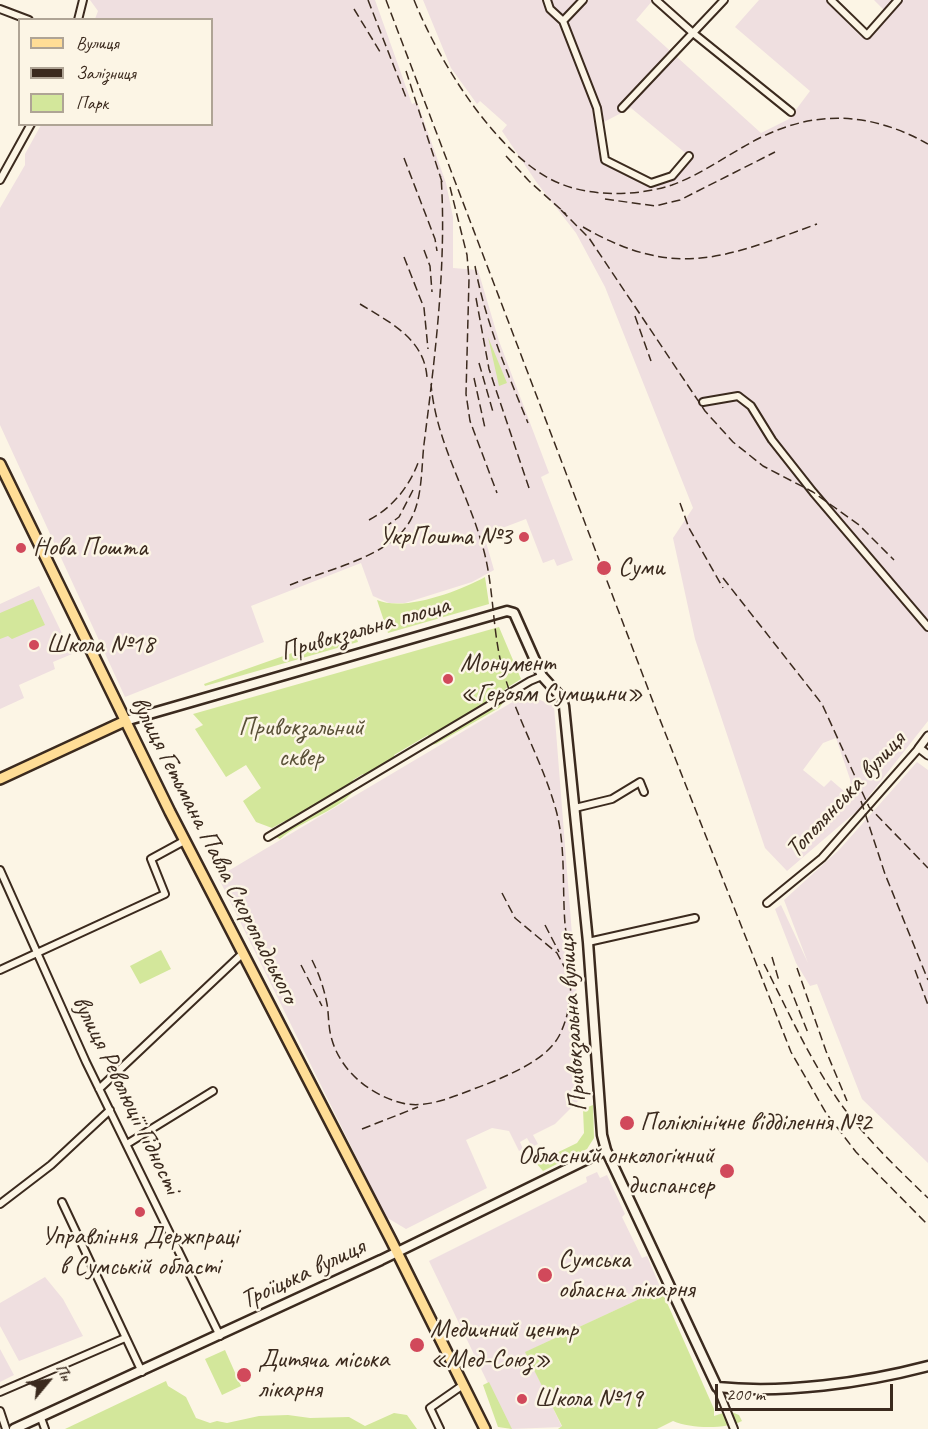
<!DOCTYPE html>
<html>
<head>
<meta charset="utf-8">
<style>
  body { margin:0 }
  #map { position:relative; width:928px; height:1429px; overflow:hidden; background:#fcf5e5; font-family:Caveat,sans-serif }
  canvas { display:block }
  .legend { position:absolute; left:18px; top:18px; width:195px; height:108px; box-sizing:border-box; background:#fcf5e5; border:2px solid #afa495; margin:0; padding:8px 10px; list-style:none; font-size:18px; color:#3b2a1e }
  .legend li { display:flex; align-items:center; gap:12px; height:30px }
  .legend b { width:30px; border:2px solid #afa495 }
  .north { position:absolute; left:18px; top:1351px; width:60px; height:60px; -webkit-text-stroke:4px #fcf5e5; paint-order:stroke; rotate:61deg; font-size:16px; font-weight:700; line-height:24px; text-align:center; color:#3b2a1e }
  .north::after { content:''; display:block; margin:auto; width:21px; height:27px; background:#3b2a1e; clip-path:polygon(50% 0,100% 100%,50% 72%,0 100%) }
  .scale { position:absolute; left:715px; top:1384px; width:178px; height:27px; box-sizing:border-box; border:3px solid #3b2a1e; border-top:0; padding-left:8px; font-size:18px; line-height:21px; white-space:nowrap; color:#3b2a1e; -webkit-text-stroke:4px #fcf5e5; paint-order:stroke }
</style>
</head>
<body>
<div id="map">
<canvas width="928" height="1429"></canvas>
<ul class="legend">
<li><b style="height:8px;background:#ffdd96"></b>Вулиця</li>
<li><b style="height:8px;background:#3b2a1e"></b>Залізниця</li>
<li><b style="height:16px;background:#d3e79b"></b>Парк</li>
</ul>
<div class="north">Пн</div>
<div class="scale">200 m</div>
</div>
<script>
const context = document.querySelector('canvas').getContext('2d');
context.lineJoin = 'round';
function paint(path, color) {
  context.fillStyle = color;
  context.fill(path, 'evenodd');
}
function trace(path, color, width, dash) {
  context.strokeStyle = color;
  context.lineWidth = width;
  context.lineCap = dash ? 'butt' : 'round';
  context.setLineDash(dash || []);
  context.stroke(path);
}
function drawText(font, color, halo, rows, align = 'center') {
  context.font = font + ' Caveat,sans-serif';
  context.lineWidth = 5;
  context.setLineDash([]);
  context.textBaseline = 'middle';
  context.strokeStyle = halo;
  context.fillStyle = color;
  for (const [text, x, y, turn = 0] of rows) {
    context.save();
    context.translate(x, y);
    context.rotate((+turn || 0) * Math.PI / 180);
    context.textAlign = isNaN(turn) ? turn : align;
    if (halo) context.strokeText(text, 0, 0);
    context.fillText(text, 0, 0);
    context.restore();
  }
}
paint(new Path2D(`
  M 90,0 L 375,0 L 412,104 L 417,102 L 446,183 L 453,217 L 453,268 L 478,270 L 499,341 L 549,473 L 541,477 L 573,560 L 557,566 L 554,559 L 543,563 L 526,519 L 484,535 L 494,570 L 472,582 L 405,603 L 389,603 L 373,596 L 361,563 L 251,606 L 264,642 L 125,697 L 0,425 L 0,208 L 25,165 L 25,154 L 41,125 L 212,124 L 212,20 L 95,19 L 98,11 Z
  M 423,0 L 653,0 L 636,20 L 761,133 L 789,119 L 810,91 L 735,27 L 759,0 L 832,0 L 864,32 L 884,10 L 874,0 L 928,0 L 928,721 L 858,810 L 787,871 L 765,848 L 695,639 L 673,538 L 693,508 L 605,287 L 576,233 L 537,183 L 502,131 L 507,125 L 480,101 L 477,104 L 451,68 ZM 631,108 L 689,156 L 672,175 L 650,183 L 606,160 L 600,124 ZM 836,738 L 850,779 L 852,798 L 831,780 L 824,787 L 803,770 L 823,743 Z
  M 39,586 L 72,654 L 53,662 L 55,669 L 19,685 L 24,698 L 0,709 L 0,604 Z
  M 526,694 L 554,706 L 580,1036 L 577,1040 L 579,1058 L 582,1061 L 584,1095 L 555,1124 L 533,1135 L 538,1144 L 532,1147 L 527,1138 L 520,1142 L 523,1149 L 519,1151 L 509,1131 L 492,1128 L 466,1140 L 487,1188 L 406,1229 L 386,1217 L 218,877 Z
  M 917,762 L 928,770 L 928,1163 L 862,1099 L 817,984 L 810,986 L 796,963 L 775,909 L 781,905 L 808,963 L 784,900 L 839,850 Z
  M 597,1172 L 600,1178 L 607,1175 L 625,1214 L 622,1217 L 642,1258 L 647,1256 L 661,1289 L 526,1352 L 562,1427 L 510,1429 L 429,1261 L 587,1182 L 586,1177 Z
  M 45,1277 L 63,1299 L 83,1336 L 19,1361 L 0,1326 L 0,1303 Z
  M 0,1349 L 14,1375 L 0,1382 Z`), '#efdfe0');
paint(new Path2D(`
  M 488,337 L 507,383 L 499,386 Z
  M 485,577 L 489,604 L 388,633 L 377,600 C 404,612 460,591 485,577 Z
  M 33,599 L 45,625 L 12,639 L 8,636 L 0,639 L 0,613 Z
  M 499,627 L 521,679 L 505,689 L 506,699 L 499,708 L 436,744 L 430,745 L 428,735 L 394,755 L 396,760 L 384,768 L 377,767 L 367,777 L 363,774 L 353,780 L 354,790 C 341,810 300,821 280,839 L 274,836 L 276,829 L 285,824 L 285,821 L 272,828 L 256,822 L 243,801 L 261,788 L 246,765 L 226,777 L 195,729 L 203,725 L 193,714 Z
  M 354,631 L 358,642 L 205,686 L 204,684 L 306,648 L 307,651 L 322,646 L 322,642 Z
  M 161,950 L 171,969 L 140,984 L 130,966 Z
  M 593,1105 L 594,1138 L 587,1149 L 543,1171 L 536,1163 L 577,1143 L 584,1133 L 583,1109 Z
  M 661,1289 L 714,1409 L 714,1416 L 729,1411 L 739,1415 L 742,1421 C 726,1429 692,1429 673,1421 L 657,1429 L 558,1429 L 562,1426 L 525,1352 Z
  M 225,1350 L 241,1386 L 222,1395 L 205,1359 Z
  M 166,1381 L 168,1386 L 186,1397 L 196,1418 L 210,1423 L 217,1421 L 227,1423 L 259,1416 L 288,1415 L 310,1418 L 349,1417 L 365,1426 L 394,1413 L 407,1415 L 417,1429 L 65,1429 Z
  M 489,1382 L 512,1429 L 498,1427 L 483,1385 Z`), '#d3e79b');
const minor = new Path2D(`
  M 547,0 L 550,9 L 563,21 L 597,108 L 605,160 L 651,183 L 672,176 L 689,156
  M 656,0 L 693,33 L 791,112
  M 831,0 L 867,35 L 898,0
  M 0,9 L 29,20
  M 78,20 L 83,0
  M 563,21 L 583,0
  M 622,108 L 724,0
  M 0,180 L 31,124
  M 703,402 L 738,396 L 751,406 L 772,440 L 813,492 L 928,627
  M 575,808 L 612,799 L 640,782 L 644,792
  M 268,837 L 530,681 L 542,676
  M 0,870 L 86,1062 L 220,1336
  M 767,903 L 822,858 L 919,748
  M 588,942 L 695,918
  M 0,970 L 165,894 L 151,859 L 184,841
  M 99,1089 L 242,954
  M 127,1144 L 213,1091
  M 62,1202 L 142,1372
  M 0,1204 L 51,1165 L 110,1110
  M 717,1387 L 734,1429
  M 0,1392 L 125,1338
  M 0,1411 L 6,1429
  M 41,1418 L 45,1429
  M 440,1429 L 430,1408 L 463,1385`);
const tertiary = new Path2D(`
  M 928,736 L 919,748 L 928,755`);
const secondary = new Path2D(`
  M 125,721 L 493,615 L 507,611 L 514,613 L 542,676 L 561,697 L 564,706 L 588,942 L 602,1135 L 606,1150 L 717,1387 C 784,1394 863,1383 928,1366
  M 14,1429 L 381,1260 L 606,1150`);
const primary = new Path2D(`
  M 0,464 L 170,812 L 391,1240 L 485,1429
  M 0,779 L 125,721`);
trace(minor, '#3b2a1e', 10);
trace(tertiary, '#3b2a1e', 11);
trace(secondary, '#3b2a1e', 13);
trace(primary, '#3b2a1e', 14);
trace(minor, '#fcf5e5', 6);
trace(tertiary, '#fcf5e5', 7);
trace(secondary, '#fcf5e5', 8);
trace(primary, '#ffdd96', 9);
trace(new Path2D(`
  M 368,0 L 407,100
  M 386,0 L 655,707 L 791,1052 L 826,1113 L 856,1152 L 928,1225
  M 414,0 C 438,60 498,159 561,184 C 594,197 638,196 672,185 C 700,175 726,156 752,142 C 812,109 869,111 928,144
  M 354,9 L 382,55
  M 406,71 L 443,185
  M 506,156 L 529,181 L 566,214
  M 404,158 L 435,239 L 437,251
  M 450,187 L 467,255 L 469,279 L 466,394 L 470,421 L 497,493
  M 605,199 L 655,206 L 680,200 L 775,152
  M 561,210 L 589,238 L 705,411 L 733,442 L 763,466 L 813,492 L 859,525 L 894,560
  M 583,227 C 675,280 724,258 817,224
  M 424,250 L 430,266 L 432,292
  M 404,257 L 424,308 L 428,349
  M 475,266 C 485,321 507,372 528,423
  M 476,298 L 489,369 L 529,488
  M 360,304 C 389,322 424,338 427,377
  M 635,316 L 651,361
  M 479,363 L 493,412
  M 474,378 L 485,428
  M 680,503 L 689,528 L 723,588
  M 369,520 C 392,508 409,487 418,463
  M 384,528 L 399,517 L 413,490
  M 723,578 L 822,704 L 869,807 L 928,868
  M 290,585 C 324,571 385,557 406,527 C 423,505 421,470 424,444 C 435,358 447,261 441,176
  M 861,801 L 885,874 L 928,980
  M 502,893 L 515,918 L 557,953 L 565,968
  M 545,925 L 559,952
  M 772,957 L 779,981
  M 312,960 C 319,974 324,988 327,1004 C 329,1015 328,1028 332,1040 C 341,1071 370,1095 402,1103 C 429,1110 461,1093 487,1084 C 511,1074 546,1060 559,1036 C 578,999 569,962 565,924 C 562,886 566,847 556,810 C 543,763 518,721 504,674 C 491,631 495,584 481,541 C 465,487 436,441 431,384
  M 764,964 C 787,1009 809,1058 838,1100 C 863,1136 897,1168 928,1198
  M 301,965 L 322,1006
  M 797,968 L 826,1051 L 847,1101
  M 915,970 L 928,1005
  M 789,985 L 808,1033
  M 362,1129 L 418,1107`), '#3b2a1e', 1.5, [9, 4.5]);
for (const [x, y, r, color] of [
  [524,537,6,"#d1495b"],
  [21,548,6,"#d1495b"],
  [604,568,8,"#d1495b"],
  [34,645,6,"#d1495b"],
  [448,679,6,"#d1495b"],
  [627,1123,8,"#d1495b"],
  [727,1171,8,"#d1495b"],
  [140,1212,6,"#d1495b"],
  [545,1275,8,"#d1495b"],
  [417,1345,8,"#d1495b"],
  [244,1375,8,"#d1495b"],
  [522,1399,6,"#d1495b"]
]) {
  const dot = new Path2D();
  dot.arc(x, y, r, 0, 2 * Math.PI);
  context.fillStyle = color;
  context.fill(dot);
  trace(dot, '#fcf5e5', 2);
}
drawText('26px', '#3b2a1e', '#fcf5e5', [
  ["УкрПошта №3",512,537,"right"],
  ["Нова Пошта",33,548],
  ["Суми",618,568],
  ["Школа №18",46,645],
  ["Монумент",460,664],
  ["«Героям Сумщини»",460,694],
  ["Поліклінічне відділення №2",640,1123],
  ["Обласний онкологічний",714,1156,"right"],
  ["диспансер",714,1186,"right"],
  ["Управління Держпраці",140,1237,"center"],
  ["в Сумській області",140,1267,"center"],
  ["Сумська",558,1260],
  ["обласна лікарня",558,1290],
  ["Медичний центр",430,1330],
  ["«Мед-Союз»",430,1360],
  ["Дитяча міська",258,1360],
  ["лікарня",258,1390],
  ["Школа №19",534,1399]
], 'left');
drawText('26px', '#3b2a1e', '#fcf5e5', [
  ["Привокзальна площа",365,629,-16],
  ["Тополянська вулиця",846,795,-47],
  ["вулиця Гетьмана Павла Скоропадського",214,850,63],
  ["Привокзальна вулиця",573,1023,-94],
  ["вулиця Революції Гідності",126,1095,64],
  ["Троїцька вулиця",303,1274,-25]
]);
drawText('26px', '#595037', '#fcf5e5', [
  ["Привокзальний",301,728],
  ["сквер",301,758]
]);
</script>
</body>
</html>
